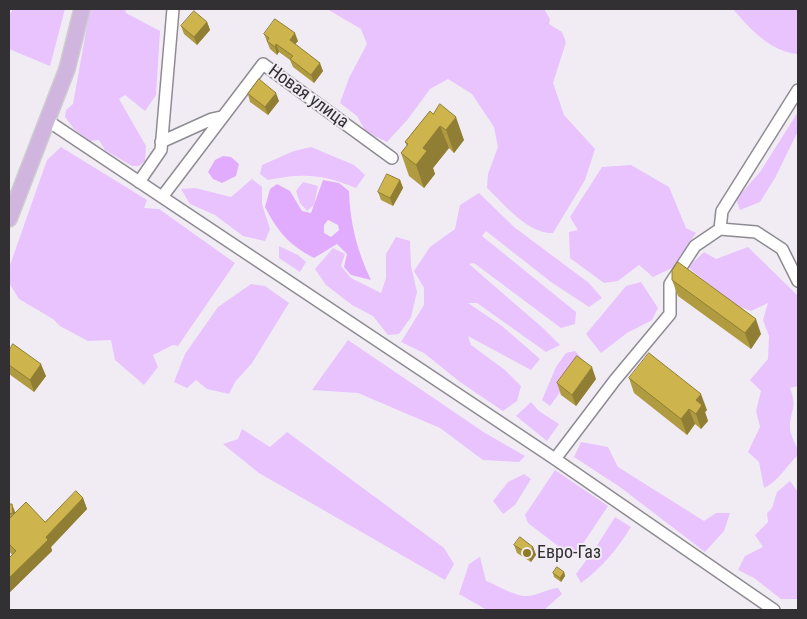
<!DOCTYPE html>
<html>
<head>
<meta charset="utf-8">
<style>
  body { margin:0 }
  #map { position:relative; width:807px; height:619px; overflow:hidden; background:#f1ecf4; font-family:"Roboto Condensed",sans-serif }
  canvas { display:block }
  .frame { position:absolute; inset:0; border:10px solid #323033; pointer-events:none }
</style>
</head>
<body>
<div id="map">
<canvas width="807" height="619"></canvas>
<div class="frame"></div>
</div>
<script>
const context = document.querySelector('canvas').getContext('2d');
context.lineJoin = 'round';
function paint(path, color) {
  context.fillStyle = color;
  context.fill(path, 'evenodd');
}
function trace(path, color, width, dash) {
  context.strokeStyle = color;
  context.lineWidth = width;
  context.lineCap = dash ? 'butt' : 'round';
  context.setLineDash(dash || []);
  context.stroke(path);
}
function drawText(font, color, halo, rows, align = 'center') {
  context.font = font + ' "Roboto Condensed",sans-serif';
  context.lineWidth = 4;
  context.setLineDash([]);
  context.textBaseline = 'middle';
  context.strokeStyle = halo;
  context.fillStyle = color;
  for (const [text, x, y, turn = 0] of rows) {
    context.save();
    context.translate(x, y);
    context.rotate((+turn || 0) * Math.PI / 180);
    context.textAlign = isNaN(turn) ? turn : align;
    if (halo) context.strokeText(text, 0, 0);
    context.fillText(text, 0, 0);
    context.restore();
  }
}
paint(new Path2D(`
  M 13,9 L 65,9 L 50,66 L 9,49 L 9,15 Z
  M 90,9 L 125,9 L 126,13 L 160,31 L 156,95 L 145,111 L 125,95 L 119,99 L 146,146 L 145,161 L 139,166 L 132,166 L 105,150 L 99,140 L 90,141 L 74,129 L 65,117 L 66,110 L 73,104 Z
  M 327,9 L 544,9 L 550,19 L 549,24 L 562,32 L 566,42 L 553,83 L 564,115 L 595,149 L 585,180 L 553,233 C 528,234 504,204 487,188 L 488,174 L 498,147 L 494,127 L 472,94 L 448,79 L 430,89 L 408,119 L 387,142 L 366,132 L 357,116 L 340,103 L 349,78 L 367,44 L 361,29 Z
  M 733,9 L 798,9 L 798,54 C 771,52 750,29 733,9 Z
  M 798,112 L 798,131 L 775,178 L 760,202 L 740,210 L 736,199 L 760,172 Z
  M 61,147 L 147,200 L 144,208 L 159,209 L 235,263 L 178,346 L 173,345 L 153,355 L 158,367 L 144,385 L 115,360 L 111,340 L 88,341 L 60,326 L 53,319 L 19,299 L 9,283 L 9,268 L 47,160 Z
  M 311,147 L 354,165 L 365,175 L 356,188 C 321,174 305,173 268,180 L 260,174 L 262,165 L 294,151 Z
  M 631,165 L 669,187 L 686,228 L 696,233 L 672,268 L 653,277 L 639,265 L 618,281 L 604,283 L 570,258 L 569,232 L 578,230 L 570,217 L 602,167 Z
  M 252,179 L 262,187 L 262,204 L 270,229 L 265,241 L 243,236 L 215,215 L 190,204 L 181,189 L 195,188 L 231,197 Z
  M 303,182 L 318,186 L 314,205 L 307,211 L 300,203 L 296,191 Z
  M 479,193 L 514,227 L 589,283 L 602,298 L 589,307 L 551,282 L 486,231 L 482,236 L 576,312 L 575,324 L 561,328 L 474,263 L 469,264 L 544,329 L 560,345 L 546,352 L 477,303 L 468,303 L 502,326 L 540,359 L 531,370 L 468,336 L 471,345 L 505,370 L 521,386 L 517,401 L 503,411 L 460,382 L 424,353 L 401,342 L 424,305 L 424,288 L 414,271 L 430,247 L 455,229 L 460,205 Z
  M 396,237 L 410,241 L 411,266 L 417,292 L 411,317 L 399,334 L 388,335 L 373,316 L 352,305 L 326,285 L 315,269 L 333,248 L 345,254 L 341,266 L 351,278 L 381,293 L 386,278 L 386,254 Z
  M 279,246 L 298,255 L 306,262 L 300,272 L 279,258 Z
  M 748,247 L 798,296 L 798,386 L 790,388 C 798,409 790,409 790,428 C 790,437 798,445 798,455 C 787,465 778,482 764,488 L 759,462 L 748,452 L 760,427 L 756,411 L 761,391 L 750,380 L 768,359 L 769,336 L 763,320 L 768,303 L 751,311 L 733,305 L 688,267 L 704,252 L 716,259 Z
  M 641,282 L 658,308 L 652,320 L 627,333 L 601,353 L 586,334 L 626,286 Z
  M 251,284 L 265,286 L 289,303 L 252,363 L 235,382 L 229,394 L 207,389 L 196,380 L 187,388 L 174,382 L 185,354 L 218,307 Z
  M 348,340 L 485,433 L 525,456 L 519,462 L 483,460 L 440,428 L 358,393 L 312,390 Z
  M 575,351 L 583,360 L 550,406 L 542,400 L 556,367 L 566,353 Z
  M 531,402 L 539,411 L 559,424 L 547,441 L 516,416 Z
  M 242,429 L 270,447 L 287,432 L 444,548 L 454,564 L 445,580 L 259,473 L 223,444 L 238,439 Z
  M 581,442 L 608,447 L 618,467 L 704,521 L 716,513 L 730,513 L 724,531 L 705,552 L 620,487 L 574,457 Z
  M 555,470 L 608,506 L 578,551 L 566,552 L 528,523 L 525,515 Z
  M 524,474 L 531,479 L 515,505 L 503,514 L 493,501 L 508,482 Z
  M 790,481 L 798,492 L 798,599 L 781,599 L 754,578 L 738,570 L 745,556 L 763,547 L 755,535 L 768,522 L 767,513 L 772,508 L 777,492 Z
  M 615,517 L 631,527 C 617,549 603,567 581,583 L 576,574 L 596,547 Z
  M 480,557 L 486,581 C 497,585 516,597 527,596 C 539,595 547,589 558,588 L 562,594 L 544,610 L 487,610 L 459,594 L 469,564 Z`), '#e8c3fd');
paint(new Path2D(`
  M 223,156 L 231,157 L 239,164 L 236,176 L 222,183 L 213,179 L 208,172 L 215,160 Z
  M 323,180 L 339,183 L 349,191 C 350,223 357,251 371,280 L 351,275 L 344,267 L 347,254 L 337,244 L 314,258 C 289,245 278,232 265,207 L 270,189 L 277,184 L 290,191 L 302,211 L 311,213 ZM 328,220 L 338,225 L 339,230 L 331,237 L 324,233 L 324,225 Z`), '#e2acfe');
const minor = new Path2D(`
  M 48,121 L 555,459 L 774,610
  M 161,142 L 212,119 L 221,117
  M 139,182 L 161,150 L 173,9
  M 162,197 L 263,64 L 392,158
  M 720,229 L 756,232 L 782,249 L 798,281
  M 555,459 L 615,380 L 670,314 L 670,284 L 695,246 L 720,229 L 722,211 L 798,90`);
const major = new Path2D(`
  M 9,219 L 67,69 L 82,9`);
trace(minor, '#8f8b92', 14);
trace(major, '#cecdce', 18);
trace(minor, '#fff', 11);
trace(major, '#d0b6de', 15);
paint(new Path2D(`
  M 207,22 L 210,30 L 197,45 L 184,34 L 181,26 Z
  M 264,34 L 298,41 L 295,44 L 323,71 L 314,83 L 293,67 L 290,60 L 279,52 L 277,55 L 270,49 Z
  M 248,94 L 279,101 L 268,115 L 250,102 Z
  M 430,111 L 464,140 L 454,153 L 449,148 L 433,168 L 435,174 L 424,188 L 409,176 L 401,153 L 407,146 L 405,142 Z
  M 400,180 L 403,188 L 393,206 L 381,200 L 378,192 Z
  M 672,280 L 761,334 L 751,349 L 678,296 Z
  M 9,351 L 46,376 L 34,392 L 9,374 Z
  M 629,378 L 707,410 L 705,412 L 708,421 L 701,429 L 695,424 L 687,435 L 634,393 Z
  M 596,379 L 576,406 L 561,395 L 557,383 Z
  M 83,498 L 87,509 L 51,547 L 52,551 L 10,592 L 9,590 L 9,558 L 12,555 L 9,551 L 9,504 L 15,512 L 45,522 Z
  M 514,545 L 533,547 L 536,555 L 531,562 L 517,553 Z
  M 564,572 L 565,576 L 561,582 L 554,577 L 553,573 Z`), '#b09b41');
paint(new Path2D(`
  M 207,22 L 210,30 L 197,45 L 194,37 Z
  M 295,33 L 298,41 L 292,48 L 290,40 Z
  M 276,44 L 279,52 L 277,55 L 275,47 Z
  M 320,63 L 323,71 L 314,83 L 311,75 Z
  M 276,93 L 279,101 L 268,115 L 265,107 Z
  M 456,117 L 464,140 L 454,153 L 446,130 Z
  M 440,126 L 449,148 L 433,168 L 435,174 L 424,188 L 416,165 L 423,148 Z
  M 400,180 L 403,188 L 393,206 L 390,198 Z
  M 756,319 L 761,334 L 751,349 L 745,333 Z
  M 41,364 L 46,376 L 34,392 L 30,380 Z
  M 592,367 L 596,379 L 576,406 L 572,395 Z
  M 701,394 L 707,410 L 705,412 L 708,421 L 701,429 L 696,414 L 696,400 Z
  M 689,409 L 695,424 L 687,435 L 681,419 Z
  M 83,498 L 87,509 L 51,547 L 52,551 L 10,592 L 9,587 L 9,578 L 46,537 Z
  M 12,504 L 15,512 L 16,521 L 13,513 Z
  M 533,547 L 536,555 L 531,562 L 528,554 Z
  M 564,572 L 565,576 L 561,582 L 560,578 Z`), '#907e35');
const building = new Path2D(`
  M 194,11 L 207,22 L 194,37 L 181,26 Z
  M 275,19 L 295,33 L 290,40 L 320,63 L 311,75 L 290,59 L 293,56 L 276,44 L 275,47 L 267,41 L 269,38 L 264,34 Z
  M 259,79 L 276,93 L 265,107 L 248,94 Z
  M 440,104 L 456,117 L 446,130 L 440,126 L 423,148 L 427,151 L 416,165 L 401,153 L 408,144 L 405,142 L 430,111 L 433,114 Z
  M 387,174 L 400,180 L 390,198 L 378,192 Z
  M 678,262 L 756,319 L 745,333 L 672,280 L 672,271 Z
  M 13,344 L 41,364 L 30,380 L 9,365 L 9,351 Z
  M 649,353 L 701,394 L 696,400 L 702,405 L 696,414 L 689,409 L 681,419 L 629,378 Z
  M 577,356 L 592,367 L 572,395 L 557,383 Z
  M 76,491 L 83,498 L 46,537 L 48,540 L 9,578 L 9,558 L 16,551 L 9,544 L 9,519 L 26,502 L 45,522 Z
  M 9,504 L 12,504 L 13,513 L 9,514 Z
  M 520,537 L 533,547 L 528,554 L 514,545 Z
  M 557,567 L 564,572 L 560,578 L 553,573 Z`);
paint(building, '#cdb44c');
trace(building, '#907e35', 1);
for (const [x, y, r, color] of [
  [527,553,5,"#8f7b21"]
]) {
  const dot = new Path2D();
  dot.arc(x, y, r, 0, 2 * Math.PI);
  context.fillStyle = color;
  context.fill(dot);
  trace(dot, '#f1ecf4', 2);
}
drawText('18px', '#323033', '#f1ecf4', [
  ["Новая улица",308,97,36]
]);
drawText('18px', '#323033', '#f1ecf4', [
  ["Евро-Газ",537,553]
], 'left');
</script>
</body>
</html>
